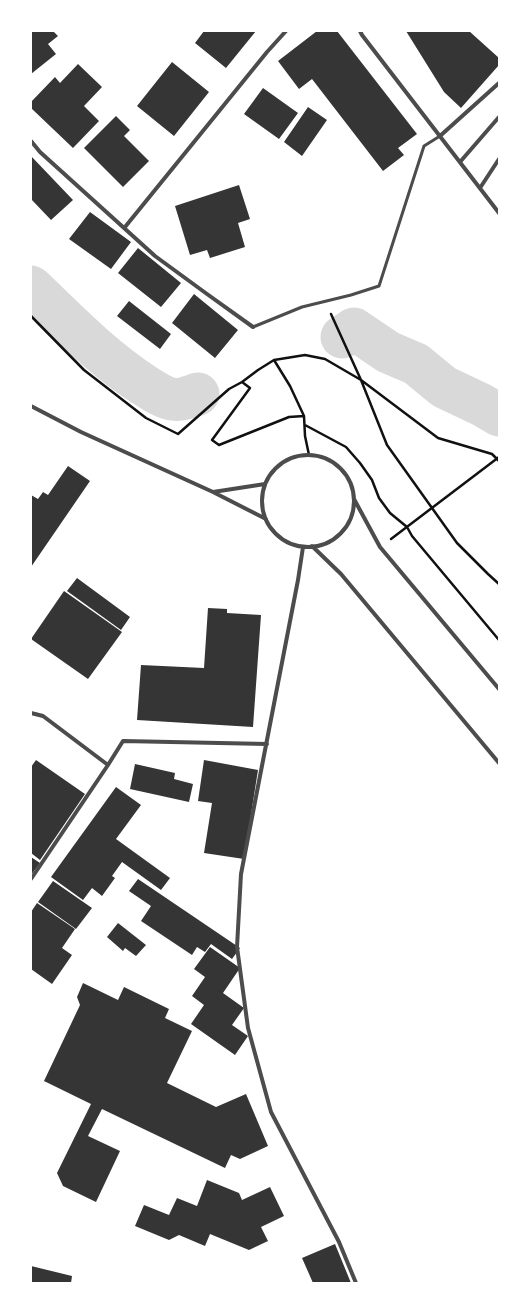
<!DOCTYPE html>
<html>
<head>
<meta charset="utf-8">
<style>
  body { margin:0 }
  #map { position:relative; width:530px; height:1314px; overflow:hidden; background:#fff; font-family:Inter,sans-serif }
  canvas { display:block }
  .frame { position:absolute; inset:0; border:32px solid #fff; pointer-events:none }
</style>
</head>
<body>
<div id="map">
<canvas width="530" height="1314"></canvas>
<div class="frame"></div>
</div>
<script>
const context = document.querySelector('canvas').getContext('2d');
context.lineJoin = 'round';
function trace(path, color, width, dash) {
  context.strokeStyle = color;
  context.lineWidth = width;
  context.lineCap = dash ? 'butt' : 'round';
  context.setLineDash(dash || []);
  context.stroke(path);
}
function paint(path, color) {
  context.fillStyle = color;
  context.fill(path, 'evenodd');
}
trace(new Path2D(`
  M 31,287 C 67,321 102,358 144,385 C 152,390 160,396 168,398 C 178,402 189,397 198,394
  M 342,337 L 354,329 L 388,352 L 416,364 L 444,387 L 482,405 L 499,415`), '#d9d9d9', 43);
paint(new Path2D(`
  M 31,31 L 53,31 L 58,36 L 48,44 L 56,54 L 31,74 Z
  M 204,31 L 256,31 L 226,68 L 195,43 Z
  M 317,31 L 337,31 L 417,134 L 398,148 L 404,155 L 383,171 L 312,79 L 299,89 L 278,61 Z
  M 406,31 L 469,31 L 499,58 L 499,65 L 461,108 L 444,92 Z
  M 172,62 L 209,92 L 174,136 L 137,106 Z
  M 78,64 L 102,87 L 84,106 L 99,121 L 73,148 L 31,108 L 31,102 L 55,77 L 60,83 Z
  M 263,88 L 298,113 L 279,139 L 244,114 Z
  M 308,107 L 327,120 L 302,156 L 284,142 Z
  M 116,116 L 130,130 L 124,136 L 149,161 L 123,187 L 84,148 Z
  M 31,156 L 73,200 L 51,220 L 31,199 Z
  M 239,185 L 250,219 L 238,223 L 245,247 L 210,258 L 207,250 L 190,255 L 175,206 Z
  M 90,212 L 131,242 L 111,269 L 69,239 Z
  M 138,248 L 181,283 L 161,307 L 118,273 Z
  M 194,294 L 238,330 L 215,358 L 172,323 Z
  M 129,301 L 171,334 L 160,349 L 117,316 Z
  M 68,466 L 90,481 L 31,567 L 31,495 L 38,499 L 43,492 L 48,495 Z
  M 77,578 L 130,617 L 121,630 L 67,591 Z
  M 64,591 L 122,632 L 88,679 L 31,639 Z
  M 208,608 L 227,609 L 227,613 L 261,615 L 253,727 L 137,720 L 141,665 L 204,668 Z
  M 36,760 L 85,794 L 40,860 L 31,853 L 31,767 Z
  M 204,760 L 258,770 L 244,859 L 204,853 L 212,803 L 198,801 Z
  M 135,764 L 175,773 L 174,779 L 193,784 L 189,802 L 130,789 Z
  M 116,787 L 141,805 L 116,839 L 170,878 L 161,890 L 122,862 L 112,876 L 115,878 L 102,896 L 92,888 L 83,900 L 51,877 Z
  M 31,857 L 40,863 L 31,875 Z
  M 138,879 L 240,948 L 232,959 L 211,944 L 205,952 L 197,947 L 192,955 L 141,921 L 151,906 L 129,891 Z
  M 53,881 L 92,908 L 76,929 L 38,902 Z
  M 37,903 L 75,929 L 62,948 L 72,955 L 52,984 L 31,969 L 31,912 Z
  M 118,923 L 146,945 L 136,956 L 125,948 L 123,951 L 107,937 Z
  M 210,947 L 240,968 L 223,993 L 244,1008 L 232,1025 L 248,1036 L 235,1055 L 191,1024 L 204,1005 L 192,996 L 205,977 L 194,969 Z
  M 83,983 L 118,1000 L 124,987 L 169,1009 L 165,1018 L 192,1031 L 167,1083 L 216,1107 L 246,1094 L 268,1146 L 240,1159 L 231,1155 L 225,1168 L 102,1109 L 88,1136 L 120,1151 L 96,1202 L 63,1186 L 57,1173 L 91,1104 L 44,1081 L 80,1005 L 77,997 Z
  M 207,1180 L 239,1193 L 242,1200 L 270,1187 L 284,1216 L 261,1227 L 268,1241 L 249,1250 L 210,1234 L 205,1246 L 179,1235 L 169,1240 L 135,1226 L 144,1205 L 169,1215 L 177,1198 L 197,1206 Z
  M 335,1244 L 351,1283 L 313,1283 L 302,1258 Z
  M 31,1266 L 72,1276 L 71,1283 L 31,1283 Z`), '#353535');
trace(new Path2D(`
  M 331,314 L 361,380 L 387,445 L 457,543 L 488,574 L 499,584
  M 31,316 L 84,370 L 146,418 L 178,434 L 229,389 L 242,382 L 258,370 L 274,360 L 305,355 L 325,359 L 361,380 L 438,438 L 492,454 L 499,461
  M 274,360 L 290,386 L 304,416 L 305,436 L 309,455
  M 242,382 L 250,388 L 212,440 L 219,445 L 289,417 L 304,416
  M 305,425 L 346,447 L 360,463 L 372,480 L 379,498 L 390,513 L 407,527 L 412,536 L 499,640
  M 391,539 L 499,457`), '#111', 2.5);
trace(new Path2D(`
  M 253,327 L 302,307 L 351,295 L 379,286 L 424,146 L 440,136`), '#4c4c4c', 3);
trace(new Path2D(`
  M 360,31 L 362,35 L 499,213
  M 440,136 L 499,83
  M 31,141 L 40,152 L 155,256 L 207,294 L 253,327
  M 460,162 L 499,117
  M 480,188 L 499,159
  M 125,227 L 267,52 L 286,31
  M 31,406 L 81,432 L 213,492 L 266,519
  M262 501a46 46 0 1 1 92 0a46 46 0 1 1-92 0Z
  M 213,492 L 265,484
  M 354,499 L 380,547 L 499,689
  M 312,546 L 341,574 L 499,763
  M 303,547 L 298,580 L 241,874 L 237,947 L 248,1028 L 271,1112 L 339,1242 L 356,1283
  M 31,713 L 43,716 L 108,765
  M 31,879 L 108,765 L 123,741 L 267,744`), '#4c4c4c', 4);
</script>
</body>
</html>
